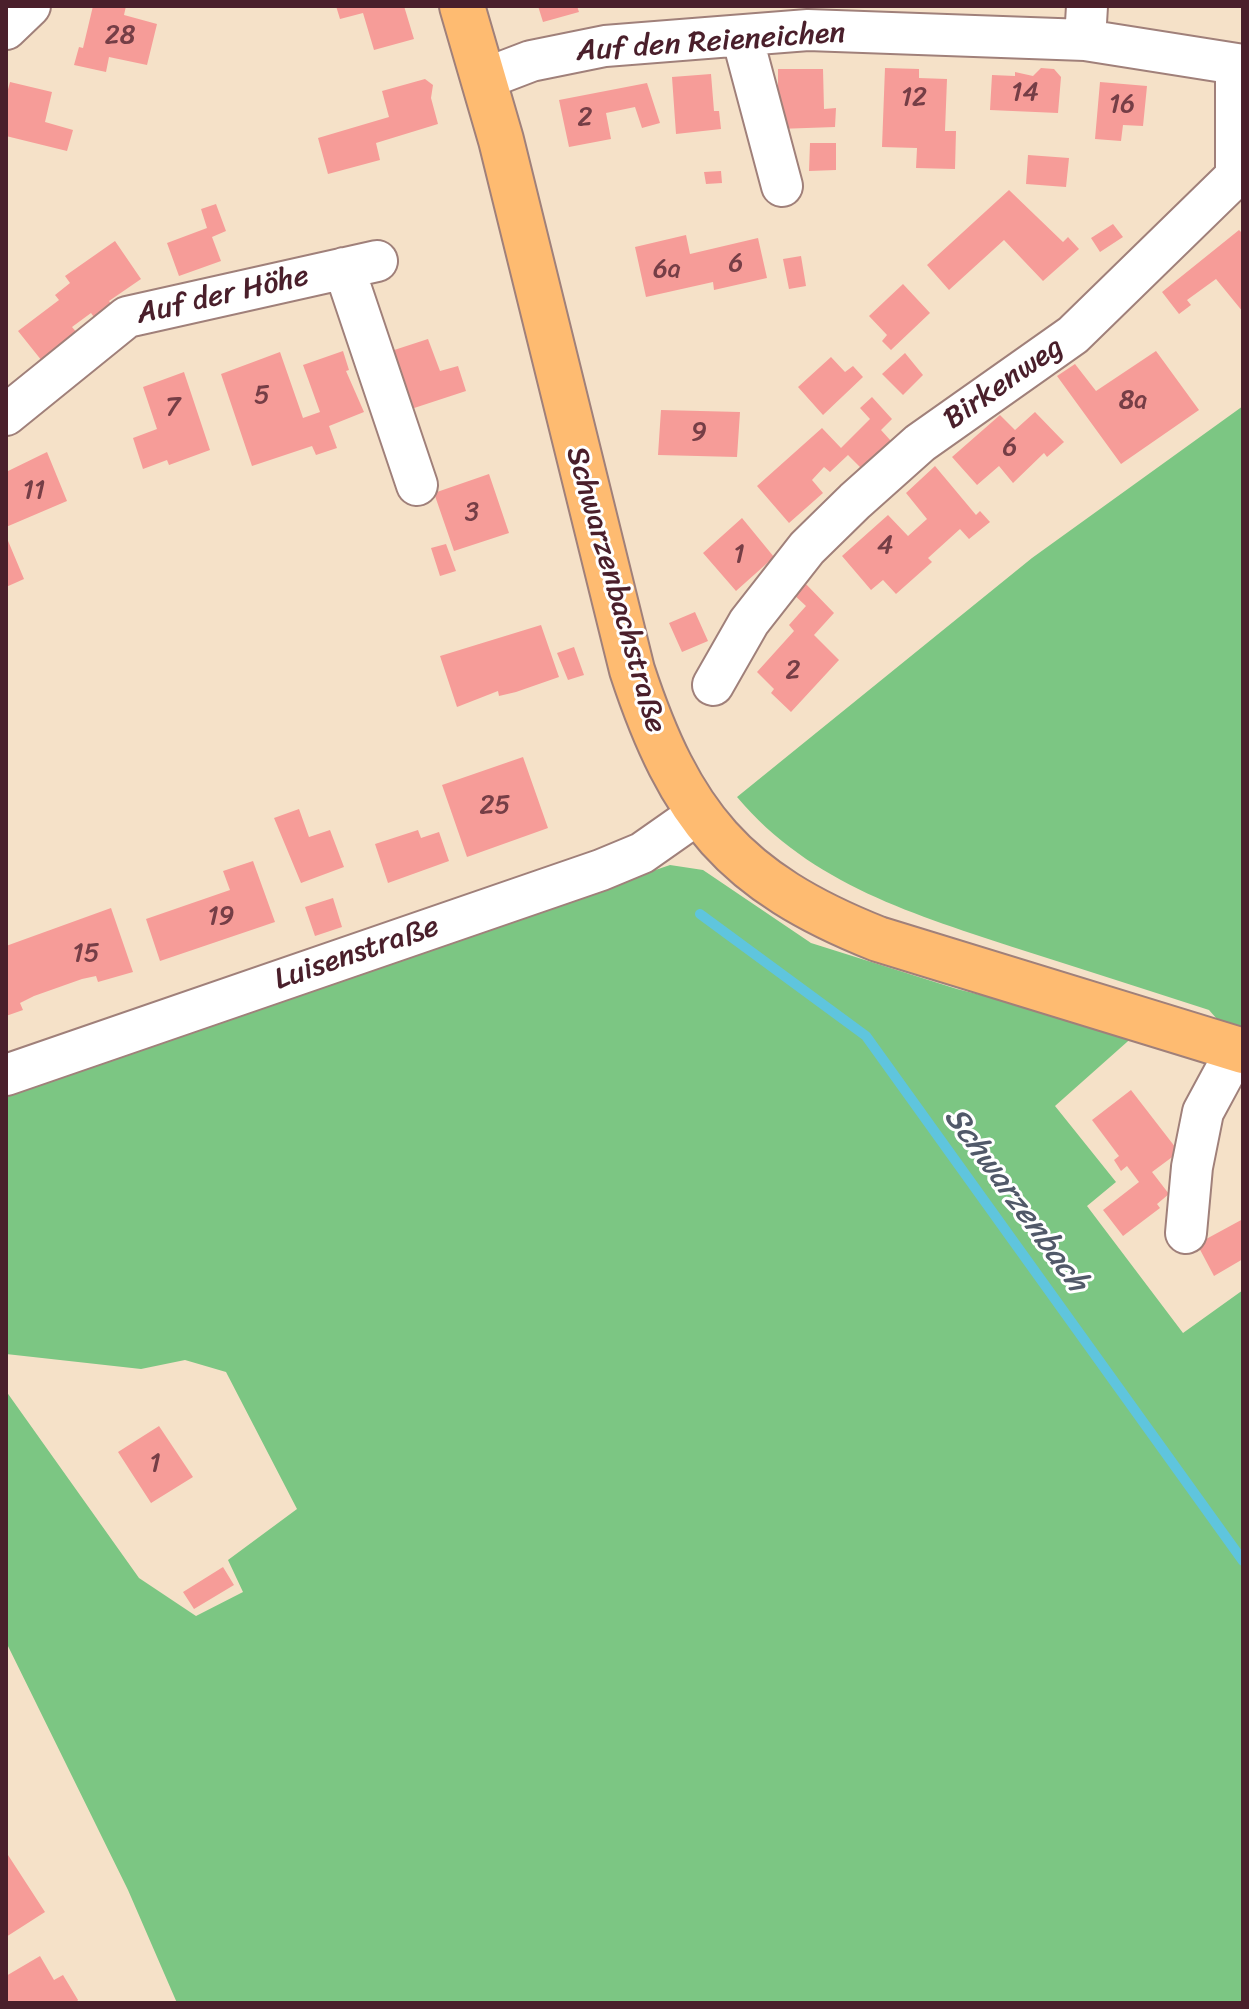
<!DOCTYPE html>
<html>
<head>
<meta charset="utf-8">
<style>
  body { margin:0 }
  #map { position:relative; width:1249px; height:2009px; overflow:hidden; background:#f5e1c8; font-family:Sriracha,sans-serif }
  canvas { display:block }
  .frame { position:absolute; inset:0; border:8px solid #4a1f2b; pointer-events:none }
</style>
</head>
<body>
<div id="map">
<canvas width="1249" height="2009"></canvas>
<div class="frame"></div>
</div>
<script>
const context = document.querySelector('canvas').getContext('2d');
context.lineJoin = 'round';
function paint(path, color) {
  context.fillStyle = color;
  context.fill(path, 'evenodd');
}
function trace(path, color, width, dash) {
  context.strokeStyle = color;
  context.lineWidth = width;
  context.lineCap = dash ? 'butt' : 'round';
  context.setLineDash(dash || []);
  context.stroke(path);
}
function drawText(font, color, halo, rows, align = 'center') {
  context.font = font + ' Sriracha,sans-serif';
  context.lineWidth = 6;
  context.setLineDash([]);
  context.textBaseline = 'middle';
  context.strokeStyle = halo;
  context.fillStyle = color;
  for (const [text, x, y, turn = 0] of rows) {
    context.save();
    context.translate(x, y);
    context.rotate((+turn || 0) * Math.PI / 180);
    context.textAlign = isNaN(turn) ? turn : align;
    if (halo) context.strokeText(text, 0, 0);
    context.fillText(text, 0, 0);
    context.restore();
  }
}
paint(new Path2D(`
  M 1243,406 L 1243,1033 L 1224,1027 L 1209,1010 C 1147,990 1085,970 1022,950 C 916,915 811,885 737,797 L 1032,558 Z
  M 670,865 L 703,870 L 811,943 L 957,989 L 1136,1034 L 1055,1106 L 1116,1182 L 1087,1206 L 1183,1333 L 1243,1290 L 1243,2003 L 177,2003 L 128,1890 L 6,1642 L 6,1391 L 139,1578 L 196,1616 L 243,1592 L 228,1560 L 297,1509 L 226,1372 L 185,1360 L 141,1369 L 6,1354 L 6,1092 Z`), '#7cc683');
trace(new Path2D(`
  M 700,914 L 866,1036 L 1243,1561`), '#5fc5dd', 10);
paint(new Path2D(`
  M 93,6 L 126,6 L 124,15 L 157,24 L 147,65 L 109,57 L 106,72 L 74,65 L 79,47 L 83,48 Z
  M 336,6 L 404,6 L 414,39 L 374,50 L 363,13 L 340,19 Z
  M 538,6 L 577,6 L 579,12 L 543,22 Z
  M 885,68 L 919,69 L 919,78 L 947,79 L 945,131 L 956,131 L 955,169 L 916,168 L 917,148 L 882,147 Z
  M 1041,68 L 1054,69 L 1061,77 L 1058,113 L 990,110 L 992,75 L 1015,76 L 1015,72 L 1033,76 Z
  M 778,69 L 823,69 L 824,109 L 836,108 L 835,127 L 778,129 Z
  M 711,74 L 714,111 L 719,111 L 721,129 L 676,134 L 672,77 Z
  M 425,79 L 433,85 L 431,98 L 438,124 L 376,143 L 380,160 L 328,174 L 318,138 L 389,117 L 382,91 Z
  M 10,82 L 52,92 L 45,122 L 73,130 L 67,151 L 6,136 L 6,97 Z
  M 1100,82 L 1147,86 L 1143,126 L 1123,125 L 1121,141 L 1095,139 Z
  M 647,83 L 660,123 L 642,128 L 635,107 L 606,113 L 611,139 L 569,147 L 559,100 Z
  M 810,143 L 836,143 L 836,170 L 809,171 Z
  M 1028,155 L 1069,158 L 1066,187 L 1026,184 Z
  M 721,171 L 722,183 L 706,184 L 704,172 Z
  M 1009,190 L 1063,242 L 1068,237 L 1079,249 L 1043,281 L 1004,240 L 949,290 L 927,265 Z
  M 216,204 L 226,231 L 212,237 L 221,261 L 179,276 L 167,243 L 207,228 L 201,209 Z
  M 1113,224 L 1123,237 L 1100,252 L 1091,238 Z
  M 1239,230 L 1243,234 L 1243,312 L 1216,279 L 1187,300 L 1191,305 L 1179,314 L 1162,292 Z
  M 686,235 L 690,254 L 758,238 L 767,278 L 714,290 L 713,282 L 646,297 L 635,247 Z
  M 115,241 L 141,279 L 109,301 L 117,312 L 99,324 L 91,313 L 72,327 L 78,334 L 42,361 L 18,331 L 59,300 L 55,295 L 70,283 L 65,276 Z
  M 801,256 L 806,286 L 789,289 L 783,259 Z
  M 903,284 L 930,313 L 891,350 L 882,341 L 887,335 L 869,316 Z
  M 428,339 L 440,371 L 458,366 L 466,391 L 405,411 L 385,353 Z
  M 343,351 L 349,370 L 346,371 L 364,412 L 329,426 L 337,448 L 316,455 L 312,446 L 252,466 L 221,374 L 280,352 L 303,418 L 320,412 L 303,365 Z
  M 1156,351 L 1199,410 L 1121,464 L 1057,376 L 1075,364 L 1096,391 Z
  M 905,353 L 923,375 L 903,395 L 882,374 Z
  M 831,357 L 845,372 L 853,366 L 863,377 L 823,415 L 798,387 Z
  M 184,372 L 210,450 L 169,465 L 167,460 L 143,469 L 133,438 L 157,429 L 143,387 Z
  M 872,397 L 892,419 L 881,430 L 891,441 L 862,469 L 848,455 L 830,472 L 824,467 L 812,480 L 823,493 L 789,523 L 757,486 L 822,428 L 841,448 L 870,419 L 860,408 Z
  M 661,410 L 740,412 L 737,457 L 658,455 Z
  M 1035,412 L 1064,442 L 1047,457 L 1044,453 L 1013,483 L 999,466 L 977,485 L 952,457 L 1000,415 L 1015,430 Z
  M 47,452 L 67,501 L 6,527 L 6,472 Z
  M 935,466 L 976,515 L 980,511 L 990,522 L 969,539 L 960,529 L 928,558 L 932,562 L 896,594 L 883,580 L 871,590 L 842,556 L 888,515 L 908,536 L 927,519 L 906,493 Z
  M 489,474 L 509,533 L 454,551 L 434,493 Z
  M 742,518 L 774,557 L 736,591 L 703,553 Z
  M 6,536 L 24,579 L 6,587 Z
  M 446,544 L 456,571 L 440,576 L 431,548 Z
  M 804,582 L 834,613 L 814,635 L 839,660 L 791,712 L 771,693 L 774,689 L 757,672 L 794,631 L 789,625 L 806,606 L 792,593 Z
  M 695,612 L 708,641 L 682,652 L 669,623 Z
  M 541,625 L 559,677 L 516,692 L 499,696 L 498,691 L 457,707 L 440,656 Z
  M 574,647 L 584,675 L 568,680 L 557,653 Z
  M 523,757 L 548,828 L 467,857 L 442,785 Z
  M 299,809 L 309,837 L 330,830 L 344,867 L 301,883 L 274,818 Z
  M 418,830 L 421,838 L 439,832 L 449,861 L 388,883 L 375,844 Z
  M 253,861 L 275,922 L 160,961 L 146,919 L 230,890 L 223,871 Z
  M 333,898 L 342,927 L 315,936 L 305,907 Z
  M 111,908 L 133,972 L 98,982 L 96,976 L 82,979 L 34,996 L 20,1003 L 23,1010 L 6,1016 L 6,946 Z
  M 1131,1090 L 1179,1152 L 1152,1172 L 1169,1194 L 1157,1204 L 1160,1208 L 1123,1236 L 1103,1210 L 1139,1182 L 1127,1166 L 1121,1171 L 1114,1160 L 1119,1156 L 1092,1120 Z
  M 1243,1219 L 1243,1259 L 1214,1276 L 1197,1244 Z
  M 159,1426 L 193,1477 L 151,1503 L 118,1452 Z
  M 223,1567 L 234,1585 L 194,1609 L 183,1592 Z
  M 8,1855 L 45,1912 L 6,1937 L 6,1856 Z
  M 40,1956 L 54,1980 L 63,1975 L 78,2000 L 76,2003 L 6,2003 L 6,1976 Z`), '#f69c98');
const minor = new Path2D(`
  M 6,29 L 30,6
  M 742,36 L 782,186
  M 1085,40 L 1087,6
  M 484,79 L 531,61 L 605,46 L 808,30 L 1085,40 L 1243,65
  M 344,268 L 417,485
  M 6,415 L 127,317 L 377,261
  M 713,685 L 749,622 L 807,548 L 855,501 L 920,443 L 1073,335 L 1236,176 L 1236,65
  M 6,1075 L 601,870 L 642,853 L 699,813
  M 1186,1233 L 1192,1167 L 1203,1112 L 1237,1049`);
const major = new Path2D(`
  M 462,6 L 501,140 L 632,670 C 680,816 734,882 878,939 L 1243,1051`);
trace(minor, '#a0807a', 44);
trace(major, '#a0807a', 48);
trace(minor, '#fff', 40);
trace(major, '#febb71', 44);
drawText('26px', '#753e46', null, [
  ["28",120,36],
  ["14",1025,93],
  ["12",914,98],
  ["16",1122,105],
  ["2",585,118],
  ["6",736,264],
  ["6a",667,270],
  ["5",262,396],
  ["8a",1133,401],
  ["7",173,408],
  ["9",699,433],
  ["6",1010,448],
  ["11",34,491],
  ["3",472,513],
  ["4",885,546],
  ["1",739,555],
  ["2",793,671],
  ["25",495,806],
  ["19",221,917],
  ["15",86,954],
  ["1",155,1464]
]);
drawText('30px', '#4a1f2b', '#fff', [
  ["Auf den Reieneichen",711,43,-4],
  ["Auf der Höhe",223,296,-13],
  ["Birkenweg",1004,384,-35],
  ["Schwarzenbachstraße",615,590,74],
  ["Luisenstraße",357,954,-19]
]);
drawText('italic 32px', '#515969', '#fff', [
  ["Schwarzenbach",1015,1200,54]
]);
</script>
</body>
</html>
